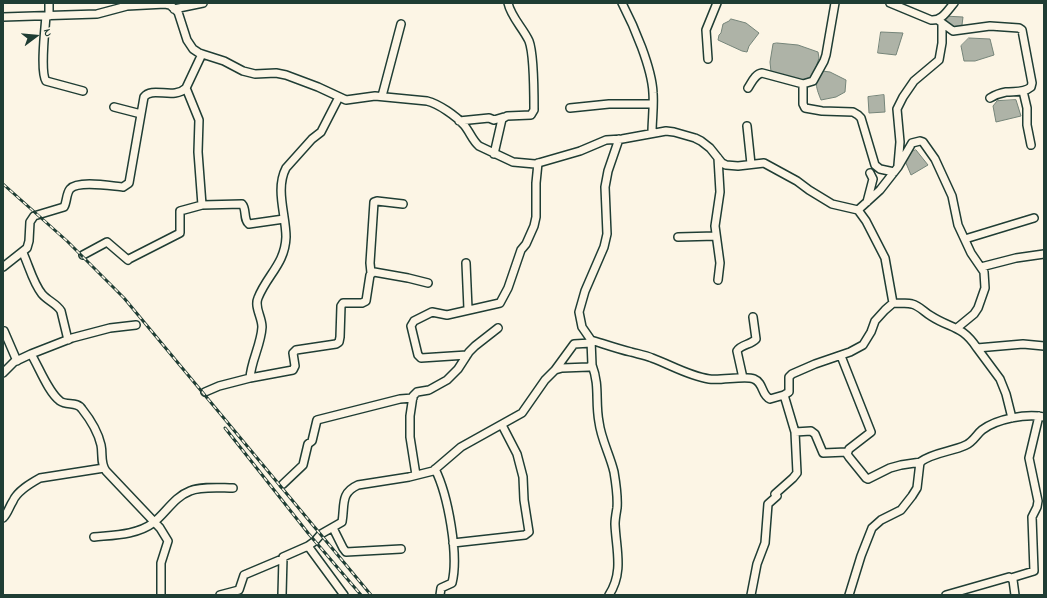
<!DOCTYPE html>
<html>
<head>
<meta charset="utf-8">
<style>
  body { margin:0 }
  #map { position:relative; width:1047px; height:598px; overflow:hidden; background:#fcf5e5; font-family:"Indie Flower",sans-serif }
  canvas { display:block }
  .frame { position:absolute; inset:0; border:4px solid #1f3d34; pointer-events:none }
  .north { position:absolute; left:16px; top:16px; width:40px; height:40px; -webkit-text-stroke:3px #fcf5e5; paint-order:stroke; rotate:74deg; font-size:11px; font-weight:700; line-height:16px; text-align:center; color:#1f3d34 }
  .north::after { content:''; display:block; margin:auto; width:14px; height:18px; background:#1f3d34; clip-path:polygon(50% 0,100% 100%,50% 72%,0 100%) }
</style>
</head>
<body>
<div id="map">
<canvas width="1047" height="598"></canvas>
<div class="frame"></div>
<div class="north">N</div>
</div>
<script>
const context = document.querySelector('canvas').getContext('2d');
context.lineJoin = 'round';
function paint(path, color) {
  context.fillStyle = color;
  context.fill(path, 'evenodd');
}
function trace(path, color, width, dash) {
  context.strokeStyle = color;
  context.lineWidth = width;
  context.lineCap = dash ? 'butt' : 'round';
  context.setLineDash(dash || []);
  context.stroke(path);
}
const water = new Path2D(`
  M 944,16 L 963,17 L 961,33 L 941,27 Z
  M 731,19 L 746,23 L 759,33 L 749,46 L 747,52 L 742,51 L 718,40 L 719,35 L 721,33 L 723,24 L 729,21 Z
  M 881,32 L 903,33 L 896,55 L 878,53 Z
  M 969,38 L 990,39 L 994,55 L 975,61 L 964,61 L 961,46 Z
  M 777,43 L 798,45 L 818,52 L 819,58 L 811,82 C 799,84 780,80 771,72 L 770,62 L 773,44 Z
  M 822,71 L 830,72 L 846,80 L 845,92 L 836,97 L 821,100 C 817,90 812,78 822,71 Z
  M 884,95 L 885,112 L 869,113 L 868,97 Z
  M 1016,100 L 1021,116 L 996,122 L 993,106 L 997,101 Z
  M 916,150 L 928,165 L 911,175 L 903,156 Z`);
paint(water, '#aeb3a7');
trace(water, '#758479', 1);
const minor = new Path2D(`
  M 622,3 C 634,26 652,68 653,93 C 654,107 652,120 652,133
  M 890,3 L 931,20 C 942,21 947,11 954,3
  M 174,9 L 203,3
  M 46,16 C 45,29 40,72 46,81 L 83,91
  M 49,16 L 49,3
  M 3,17 L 97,14 L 127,6 L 165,4 L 170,5 L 178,12 L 187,40 L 193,49 L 199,53 L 224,61 L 243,71 L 255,74 L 276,73 L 286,75 L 318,87 L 346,100 L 375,96 L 427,101 C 439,104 456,116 464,125 C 470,132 472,140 479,146 L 513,162 L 535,164 L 580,151 L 606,140 L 622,139 L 666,131 L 674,132 L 695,138 L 701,141 L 710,148 L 722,163 L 726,165 L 738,166 L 764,163 L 797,181 L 809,190 L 832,204 L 858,210 L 866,221 L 885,258 L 893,303
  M 938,20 L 953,31 L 990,26 L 1019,28 L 1022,30 L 1032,83 L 1031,87 C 1024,93 1015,91 1006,92 C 1000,93 995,95 990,98
  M 708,59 L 706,30 L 717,3
  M 803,84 L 803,104 L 805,108 L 822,111 L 853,112 L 858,115 L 861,118 L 875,165 L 880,169 L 894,172
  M 186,88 L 199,120 L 198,152 L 202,205
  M 748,88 C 752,82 755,74 762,73 L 803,84 L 813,81 L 824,61 L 826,55 L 835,3
  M 1023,91 L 1027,108 L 1027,125 L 1031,145
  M 382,96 L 401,24
  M 339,97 L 321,132 L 312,139 L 286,168 C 275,189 286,215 286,237 C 285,264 267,275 258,298 C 254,307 262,317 262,327 C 261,345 251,361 250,378 L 293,370 L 295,366 L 293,353 L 296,350 L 336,344 L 339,342 L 340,337 L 341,306 L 343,303 L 362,303 L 366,301 L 370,275 L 374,272 L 408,278 L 428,283
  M 114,107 L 141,114
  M 570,108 L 609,104 L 653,104
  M 459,121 L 489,118 L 494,120 L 504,117
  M 747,126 L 751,164
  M 494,154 L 502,119 L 507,116 L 531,115 L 534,110 C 534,94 534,54 529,41 C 523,28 511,17 508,3
  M 898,165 L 900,142 L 897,109 L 903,97 L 914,81 L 939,60 L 942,43 L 942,23
  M 867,202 L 873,179 L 870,173
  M 858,210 L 880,190 L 898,167 L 912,143 L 920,141 L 923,142 L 935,159 L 952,196 L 958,225 L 971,253 L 984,272 L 985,288 L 978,308 L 974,314 L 957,328
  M 678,237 L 716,236
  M 965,239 L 1034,218
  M 23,253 C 29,266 33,283 42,294 C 48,301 57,304 61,311 L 68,340
  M 83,255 L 107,242 L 128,260 L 129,259 L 180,233 L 180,211 L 202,205 L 242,204 C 247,209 243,220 249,224 L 284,219
  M 466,263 L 468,309
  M 3,267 L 27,248 L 29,241 L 30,222 L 34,216 L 64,207 C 67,202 66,194 70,189 C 78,180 111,186 123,187 L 129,183 L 144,97 C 152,86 174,100 186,88 L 202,54
  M 981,267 L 1016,258 L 1044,254
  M 371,273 L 370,263 L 374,202 L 377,201 L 403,204
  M 718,280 L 720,263 L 715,226 L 720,192 L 718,158
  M 4,331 L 17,361
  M 591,340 C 604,344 618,349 631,352 C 638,354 645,355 652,358 C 671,365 689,376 709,379 C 720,381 746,375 754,379 C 764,383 761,395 770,399 L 784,395 L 789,392 L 789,377 L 792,374 L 815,364 L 850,352 L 863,345 L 871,332 L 875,321 L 885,310 L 893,303 C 900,303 907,303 912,304 C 920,306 925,313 931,316 C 951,329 962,325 977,348
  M 31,354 C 39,367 48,392 60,401 C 67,406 77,401 82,409 C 90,419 98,432 101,445 C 103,454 100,463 106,471 L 160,528 L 168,541 L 161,563 L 161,595
  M 467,355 L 421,358 L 418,355 L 411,326 L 414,321 L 432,312 L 447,315 L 500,303 L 508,288 L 521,250 L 526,244 L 534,226 L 536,217 L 536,183 L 538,163
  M 841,356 L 871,432 L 849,449 L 847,454 L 849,457 L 866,478 L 868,479 L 890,468 L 901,465 L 921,462
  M 592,365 C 600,386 595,401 599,422 C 601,439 610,455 614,472 C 616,484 618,496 617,508 C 616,514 615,519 615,524 C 616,549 624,572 609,595
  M 555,370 L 574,344 L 591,343
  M 3,373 L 14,362 L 31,354 L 72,338 L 110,328 L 136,325
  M 743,378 L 737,351 C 741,344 751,345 756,339 L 753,317
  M 205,392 L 219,386 L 250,378
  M 1012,418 L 1006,394 L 1000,379 L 977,348 L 1023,344 L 1044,346
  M 795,432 L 811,431 L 815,434 L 823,453 L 847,452
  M 435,469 C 448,495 459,555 452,583 L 441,588 L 440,595
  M 416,475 L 410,437 L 410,416 L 413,396 L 417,392 L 429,390 L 447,380 L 458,369 L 469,352 L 475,346 L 498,328
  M 283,484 L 303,465 L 308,444 L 312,441 L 317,420 L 400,399 L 413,398
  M 775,494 L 793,478 L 797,473 L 795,432 L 784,395
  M 3,518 C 8,513 9,507 13,501 C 17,491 31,483 40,478 L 104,468
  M 333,528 L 343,548 L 346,552 L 401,549
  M 94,537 C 113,535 137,535 153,523 C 166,513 174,497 190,491 C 201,486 221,488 233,488
  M 453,543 L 525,535 L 529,532 L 524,500 L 523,477 L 517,454 L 502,425
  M 308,546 L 344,595
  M 1011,578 L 1034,571 L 1032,517 L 1037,507 L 1038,501 L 1029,458 L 1039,416
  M 220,595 L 239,590 L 244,575 L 282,559
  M 282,595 L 283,557 L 308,546 L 315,541 L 321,534 L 342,522 C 345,505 340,493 358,485 L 409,477 L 433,471 L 461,447 L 522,413 L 545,380 L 555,370 L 562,368 L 589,367 L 592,365 L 591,340 L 582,327 L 579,312 L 585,291 L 604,247 L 607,234 L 605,187 L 608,171 L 619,139
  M 751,595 L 757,564 L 765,543 L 768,504 L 777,496
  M 849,595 L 861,556 L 872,528 L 881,520 L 901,510 L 912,496 L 917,488 L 920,462 C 934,452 951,452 966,445 C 973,442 977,434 982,430 C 996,419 1027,413 1044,417
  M 946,595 L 1009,577 L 1013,580 L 1015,595`);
trace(minor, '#1f3d34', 10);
trace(minor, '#fcf5e5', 7);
const rail = new Path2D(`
  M 3,184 L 67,241 L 124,298 L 371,595
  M 225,428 L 308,533 L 361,595`);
trace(rail, '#1f3d34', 3);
trace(rail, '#fcf5e5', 1.5, [4.5]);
</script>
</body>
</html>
